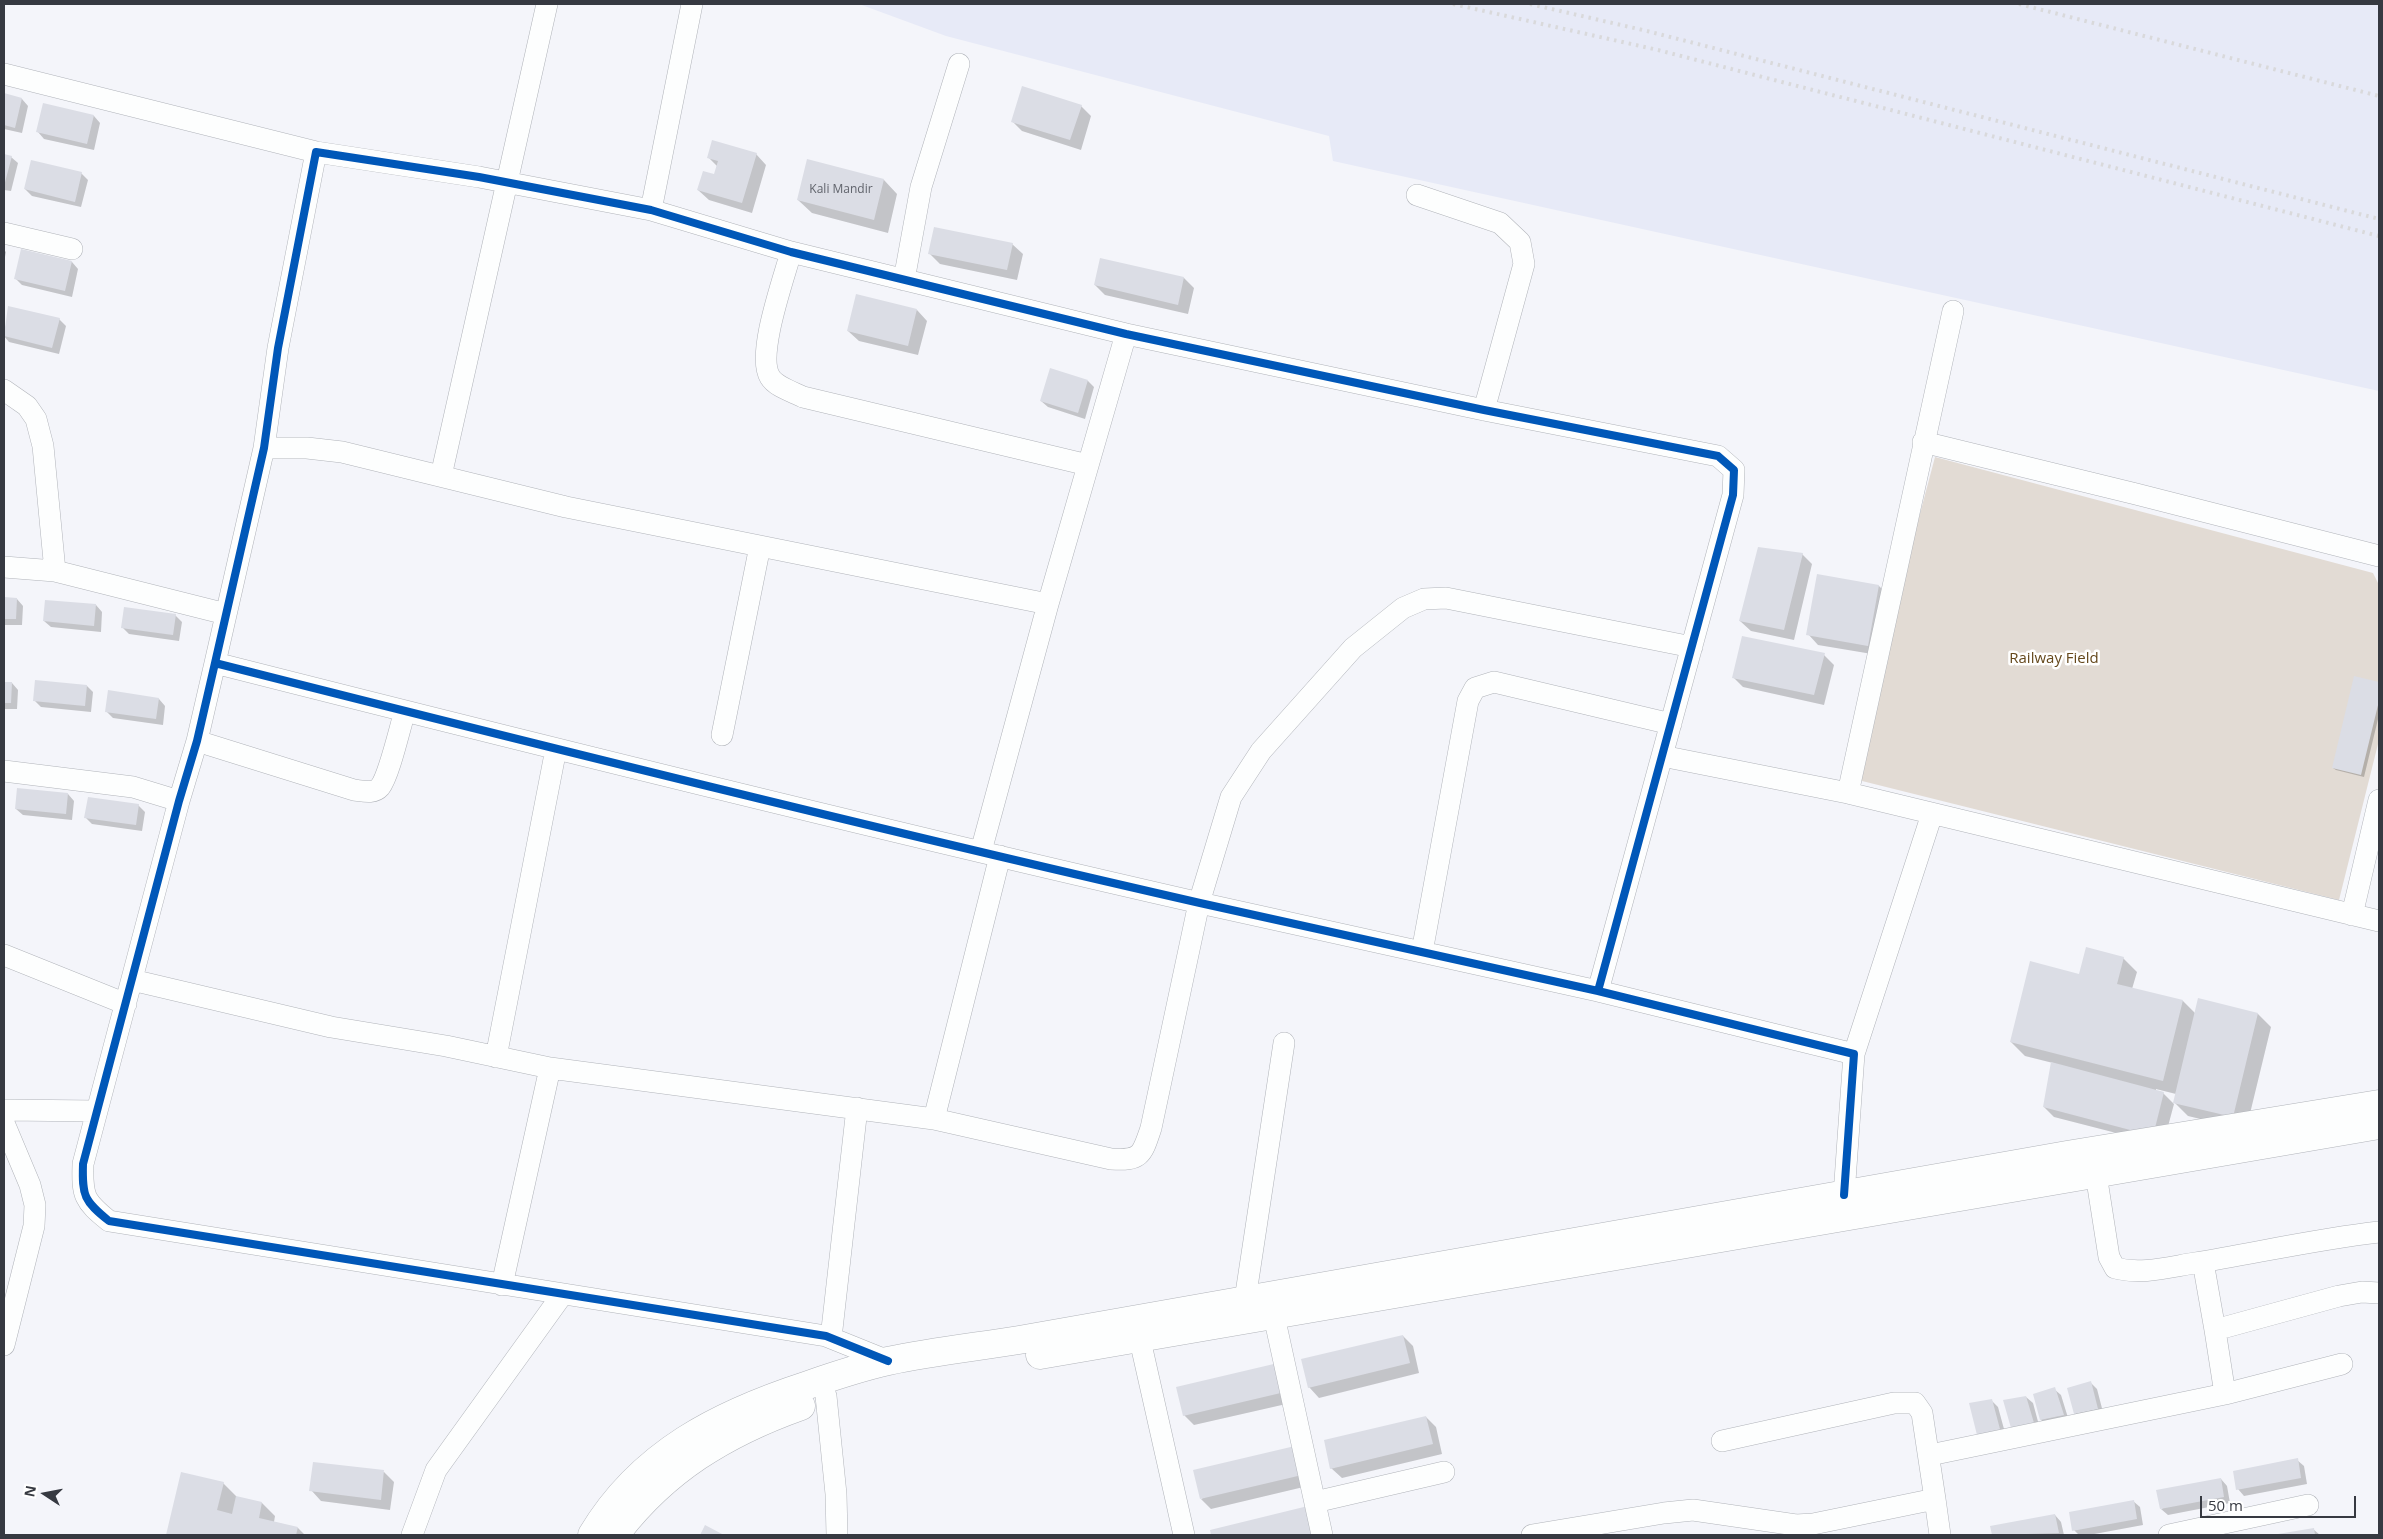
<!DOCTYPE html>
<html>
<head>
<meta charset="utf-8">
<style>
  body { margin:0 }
  #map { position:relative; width:2383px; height:1539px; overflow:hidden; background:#f4f5fa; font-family:"Open Sans",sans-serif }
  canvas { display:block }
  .frame { position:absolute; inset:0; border:5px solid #363941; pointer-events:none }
  .north { position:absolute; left:20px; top:1469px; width:50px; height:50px; -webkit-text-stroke:4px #fff; paint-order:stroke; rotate:281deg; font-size:14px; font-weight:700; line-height:20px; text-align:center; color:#363941 }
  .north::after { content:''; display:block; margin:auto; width:18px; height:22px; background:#363941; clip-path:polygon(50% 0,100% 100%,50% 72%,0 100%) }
  .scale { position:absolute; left:2200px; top:1496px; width:156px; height:22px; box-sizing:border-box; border:2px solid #363941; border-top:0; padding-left:6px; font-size:15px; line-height:18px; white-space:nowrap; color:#363941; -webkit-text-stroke:4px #fff; paint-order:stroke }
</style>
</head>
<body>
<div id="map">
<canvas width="2383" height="1539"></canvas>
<div class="frame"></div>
<div class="north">N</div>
<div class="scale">50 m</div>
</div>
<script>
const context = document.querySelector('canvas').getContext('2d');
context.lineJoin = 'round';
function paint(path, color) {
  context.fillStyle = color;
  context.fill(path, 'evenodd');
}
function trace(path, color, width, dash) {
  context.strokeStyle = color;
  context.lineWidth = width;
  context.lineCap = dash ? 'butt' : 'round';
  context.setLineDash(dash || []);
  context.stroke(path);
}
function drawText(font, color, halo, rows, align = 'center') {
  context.font = font + ' "Open Sans",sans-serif';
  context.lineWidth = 5;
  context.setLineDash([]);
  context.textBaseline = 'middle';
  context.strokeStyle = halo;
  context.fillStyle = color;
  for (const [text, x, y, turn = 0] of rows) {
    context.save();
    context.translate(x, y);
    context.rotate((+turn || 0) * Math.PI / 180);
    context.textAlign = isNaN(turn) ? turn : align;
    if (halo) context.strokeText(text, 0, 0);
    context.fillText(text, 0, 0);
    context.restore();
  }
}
paint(new Path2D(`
  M 859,4 L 2379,4 L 2379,391 L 1333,161 L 1329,136 L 946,36 Z`), '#e7eaf7');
paint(new Path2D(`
  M 1935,457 L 2373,573 L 2379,585 L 2379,740 L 2339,900 L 1850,778 Z`), '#e2dbd4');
paint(new Path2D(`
  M 4,95 L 22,99 L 28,106 L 22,133 L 4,129 Z
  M 44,104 L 94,116 L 100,123 L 94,150 L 44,139 L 38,132 Z
  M 1081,106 L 1091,116 L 1081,150 L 1022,131 L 1012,121 Z
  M 756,154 L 766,165 L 752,213 L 709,200 L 698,190 L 715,176 L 717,166 L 708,157 Z
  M 4,155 L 11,157 L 18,163 L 11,191 L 4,190 Z
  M 808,161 L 884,180 L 897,194 L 888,233 L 812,213 L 798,200 Z
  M 81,173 L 88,180 L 81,207 L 32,196 L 25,189 Z
  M 1012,244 L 1023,254 L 1017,280 L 940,264 L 930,254 Z
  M 4,250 L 6,252 L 4,262 Z
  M 22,251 L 72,262 L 78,269 L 72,297 L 22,285 L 15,278 Z
  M 1184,278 L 1194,288 L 1188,314 L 1105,295 L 1095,285 Z
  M 9,308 L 59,319 L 66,326 L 59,354 L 9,342 L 4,336 Z
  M 917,310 L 927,321 L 918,355 L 859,341 L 848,331 Z
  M 1051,370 L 1088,381 L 1094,387 L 1085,419 L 1048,407 L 1041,401 Z
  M 1802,554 L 1812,564 L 1794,640 L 1751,631 L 1740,621 Z
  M 1818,575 L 1879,586 L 1889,596 L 1878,655 L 1818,645 L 1808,634 Z
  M 4,599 L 17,599 L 23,606 L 22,625 L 4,625 Z
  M 96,605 L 102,612 L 101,632 L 51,627 L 44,621 Z
  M 175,615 L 182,622 L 179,641 L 129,634 L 123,628 Z
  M 1824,655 L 1834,665 L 1824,705 L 1743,687 L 1733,677 Z
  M 2355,677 L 2379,683 L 2379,715 L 2364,777 L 2336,770 L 2333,768 Z
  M 4,683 L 12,683 L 18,690 L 17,709 L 4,709 Z
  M 87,686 L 93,692 L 91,712 L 41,707 L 35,701 Z
  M 159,699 L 165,706 L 163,725 L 113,718 L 106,711 Z
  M 68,794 L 74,801 L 72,820 L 23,815 L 16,809 Z
  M 138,805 L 145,812 L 142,831 L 92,824 L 86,818 Z
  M 2123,958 L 2137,972 L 2132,989 L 2183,1001 L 2196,1014 L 2258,1014 L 2271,1027 L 2246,1130 L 2188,1116 L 2174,1102 L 2176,1094 L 2156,1089 L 2156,1091 L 2163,1093 L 2174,1104 L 2163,1145 L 2054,1117 L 2044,1107 L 2053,1063 L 2025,1056 L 2011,1042 L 2080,975 Z
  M 1403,1336 L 1413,1346 L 1419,1373 L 1319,1398 L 1309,1387 Z
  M 1278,1364 L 1295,1402 L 1194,1425 L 1184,1415 Z
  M 2090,1382 L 2097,1389 L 2104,1416 L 2082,1420 L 2075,1413 Z
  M 2054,1389 L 2061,1395 L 2069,1421 L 2048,1426 L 2041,1420 Z
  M 2026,1397 L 2033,1403 L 2040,1429 L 2018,1434 Z
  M 1991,1400 L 1998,1407 L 2007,1440 L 1986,1445 Z
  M 1426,1417 L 1436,1427 L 1442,1454 L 1342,1478 L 1331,1468 Z
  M 1295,1447 L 1312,1485 L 1211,1509 L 1201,1499 Z
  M 2297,1460 L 2304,1466 L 2307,1484 L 2244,1496 L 2238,1489 Z
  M 384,1472 L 394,1482 L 390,1510 L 321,1501 L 311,1490 Z
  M 182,1474 L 223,1483 L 237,1497 L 262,1503 L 275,1516 L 274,1522 L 298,1528 L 305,1535 L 167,1535 Z
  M 2221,1479 L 2227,1486 L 2230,1503 L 2168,1515 L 2161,1509 Z
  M 2133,1501 L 2140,1507 L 2143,1525 L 2089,1535 L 2079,1535 L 2074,1530 Z
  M 2055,1515 L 2061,1522 L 2064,1535 L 1993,1535 L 1992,1527 Z
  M 2313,1529 L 2320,1535 L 2279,1535 Z
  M 1211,1531 L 1326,1535 L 1212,1535 Z`), '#0003');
paint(new Path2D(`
  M 1022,86 L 1082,105 L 1070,140 L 1011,122 Z
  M 4,93 L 22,98 L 15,128 L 4,125 Z
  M 43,103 L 94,115 L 87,144 L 36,132 Z
  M 712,140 L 757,153 L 742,203 L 697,190 L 703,171 L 714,174 L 718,161 L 707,158 Z
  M 4,154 L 12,156 L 4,186 Z
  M 807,159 L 884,179 L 874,220 L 797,200 Z
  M 31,160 L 82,172 L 75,202 L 24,189 Z
  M 934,227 L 1013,243 L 1007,270 L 928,254 Z
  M 21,249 L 72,261 L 65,291 L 14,279 Z
  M 1100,258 L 1184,277 L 1178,305 L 1094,285 Z
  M 856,294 L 917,309 L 908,346 L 847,331 Z
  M 8,306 L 60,318 L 52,348 L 4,336 Z
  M 1050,368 L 1088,380 L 1078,413 L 1040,401 Z
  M 1758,547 L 1803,553 L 1784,630 L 1739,621 Z
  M 1817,574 L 1879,585 L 1868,646 L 1806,635 Z
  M 4,597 L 17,598 L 16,619 L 4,619 Z
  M 45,600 L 96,604 L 94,626 L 43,621 Z
  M 124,607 L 176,614 L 173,635 L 121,628 Z
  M 1742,636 L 1825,653 L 1814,695 L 1732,678 Z
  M 2354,676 L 2379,682 L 2379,701 L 2361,775 L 2332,768 Z
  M 35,680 L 87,685 L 85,706 L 33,701 Z
  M 4,682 L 12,682 L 11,703 L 4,703 Z
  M 108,690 L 159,698 L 156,719 L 105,712 Z
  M 17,788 L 68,793 L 66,814 L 15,809 Z
  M 88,797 L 139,804 L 136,825 L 84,818 Z
  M 2086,947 L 2124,957 L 2117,984 L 2183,1000 L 2163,1081 L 2010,1042 L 2030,961 L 2079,974 Z
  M 2198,998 L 2258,1013 L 2233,1117 L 2173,1103 Z
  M 2051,1062 L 2164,1092 L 2153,1136 L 2043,1107 Z
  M 1403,1335 L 1410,1363 L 1308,1388 L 1301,1359 Z
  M 1278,1363 L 1285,1392 L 1183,1416 L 1176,1387 Z
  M 2091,1381 L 2098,1409 L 2074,1414 L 2067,1388 Z
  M 2055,1387 L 2064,1415 L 2040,1420 L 2033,1394 Z
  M 2026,1396 L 2034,1423 L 2011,1428 L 2003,1400 Z
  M 1992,1399 L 2001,1433 L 1978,1439 L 1969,1403 Z
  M 1426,1416 L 1433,1444 L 1330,1469 L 1324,1440 Z
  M 1295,1446 L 1302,1475 L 1200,1499 L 1193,1470 Z
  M 2298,1458 L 2301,1478 L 2236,1490 L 2233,1471 Z
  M 313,1462 L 384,1470 L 381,1500 L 309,1491 Z
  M 181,1472 L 224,1482 L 217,1510 L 232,1514 L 236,1496 L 262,1502 L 259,1518 L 298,1527 L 296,1535 L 166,1535 Z
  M 2221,1478 L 2224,1497 L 2160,1509 L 2156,1490 Z
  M 2134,1500 L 2137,1519 L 2072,1531 L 2069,1512 Z
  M 1312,1505 L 1313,1535 L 1211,1535 L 1210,1530 Z
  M 2055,1514 L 2059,1533 L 1992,1535 L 1990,1526 Z
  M 705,1525 L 724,1535 L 700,1535 Z
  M 2314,1528 L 2315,1535 L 2278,1535 L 2278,1534 Z`), '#dbdde5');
const minor = new Path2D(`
  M 4,74 L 316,152
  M 1417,195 L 1500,223 L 1520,242 L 1524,264 L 1484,410
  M 651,210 L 692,4
  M 4,233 L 72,249
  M 791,252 C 784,278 756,355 770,377 C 776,387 793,392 803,397 L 1088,465
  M 904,280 L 921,187 L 959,64
  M 4,390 L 27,406 L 36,419 L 43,446 L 55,571
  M 1923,442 L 2136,494 L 2379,556
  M 264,448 L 307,448 L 342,452 L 566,507 L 1048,604
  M 441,476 L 547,4
  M 4,567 L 55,571 L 226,614
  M 215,663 L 264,448 L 278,348 L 316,152 L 479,177 L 651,210 L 791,252 L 1126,334 L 1484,410 L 1718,456 L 1734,470 L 1733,495 L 1598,991 L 1854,1054 L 1844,1195
  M 722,735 L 760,546
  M 197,741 L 354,790 C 363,791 374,794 380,787 C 389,776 400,727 405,711
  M 1662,756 L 1848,793 L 2379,921
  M 4,771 L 133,787 L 179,801
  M 1848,793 L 1953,311
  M 981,851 L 1048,604 L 1126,334
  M 2352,915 L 2379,800
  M 1422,952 L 1468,701 L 1475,688 L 1494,682 L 1671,724
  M 4,955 L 126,1004
  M 132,980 L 331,1027 L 446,1046 L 550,1068 L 502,1285
  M 1854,1054 L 1932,814
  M 496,1057 L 556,749
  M 550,1068 L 934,1119 L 1111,1159 C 1141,1161 1142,1155 1151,1128 L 1199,903 L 1231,797 L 1261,751 L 1353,648 L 1403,608 L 1424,599 L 1446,598 L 1692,647
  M 4,1110 L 97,1111
  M 934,1119 L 1000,856
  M 4,1123 L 30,1185 L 35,1205 L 34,1226 L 4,1345
  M 2096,1174 L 2109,1257 L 2115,1268 C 2141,1275 2169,1267 2195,1263 C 2256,1253 2317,1239 2379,1232
  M 2203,1262 L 2215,1330 L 2339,1296 L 2362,1292 L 2379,1293
  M 1245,1300 L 1284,1043
  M 1274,1316 L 1322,1535
  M 2215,1330 L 2225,1394
  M 831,1338 L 857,1108
  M 1140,1340 L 1184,1535
  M 888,1361 L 826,1336 L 109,1221 C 84,1201 82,1196 83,1164 L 179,801 L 197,741 L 215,663 C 542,746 871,828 1200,903 C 1333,933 1465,961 1598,991
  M 826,1396 L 836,1494 L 837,1535
  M 1930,1455 L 2225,1394 L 2342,1364
  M 1935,1499 L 1940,1535
  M 1315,1502 L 1444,1472
  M 412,1535 L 436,1470 L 562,1295
  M 1532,1535 L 1664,1513 L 1693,1510 L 1796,1525 L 1813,1524 L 1935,1499 L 1922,1413 L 1915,1403 L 1894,1403 L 1722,1441
  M 2169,1535 L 2308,1505`);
const highway = new Path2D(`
  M 1040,1355 L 2379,1125
  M 592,1535 C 641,1453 719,1414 808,1385 C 834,1376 861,1367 888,1361 C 931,1352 975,1347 1019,1340 L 2067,1155 L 2379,1104
  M 615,1535 C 664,1470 725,1433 801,1406`);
trace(minor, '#b1b4ba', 22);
trace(highway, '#b1b4ba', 29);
trace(minor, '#fdfefe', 21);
trace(highway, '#fdfefe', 28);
trace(new Path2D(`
  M 1453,4 L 1658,50 L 2379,236
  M 1530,4 L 1647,31 L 2379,219
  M 2019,4 L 2379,96`), '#d9d9db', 4, [2.5, 5]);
trace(new Path2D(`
  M 215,663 L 264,448 L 278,348 L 316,152 L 479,177 L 651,210 L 791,252 L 1126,334 L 1484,410 L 1718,456 L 1734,470 L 1733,495 L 1598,991 L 1854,1054 L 1844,1195
  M 888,1361 L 826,1336 L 109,1221 C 84,1201 82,1196 83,1164 L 179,801 L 197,741 L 215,663 C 542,746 871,828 1200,903 C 1333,933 1465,961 1598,991`), '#0057b8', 8);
drawText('12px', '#60636b', null, [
  ["Kali Mandir",841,190]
]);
drawText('15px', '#65481c', '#fff', [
  ["Railway Field",2054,659]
]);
</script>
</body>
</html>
